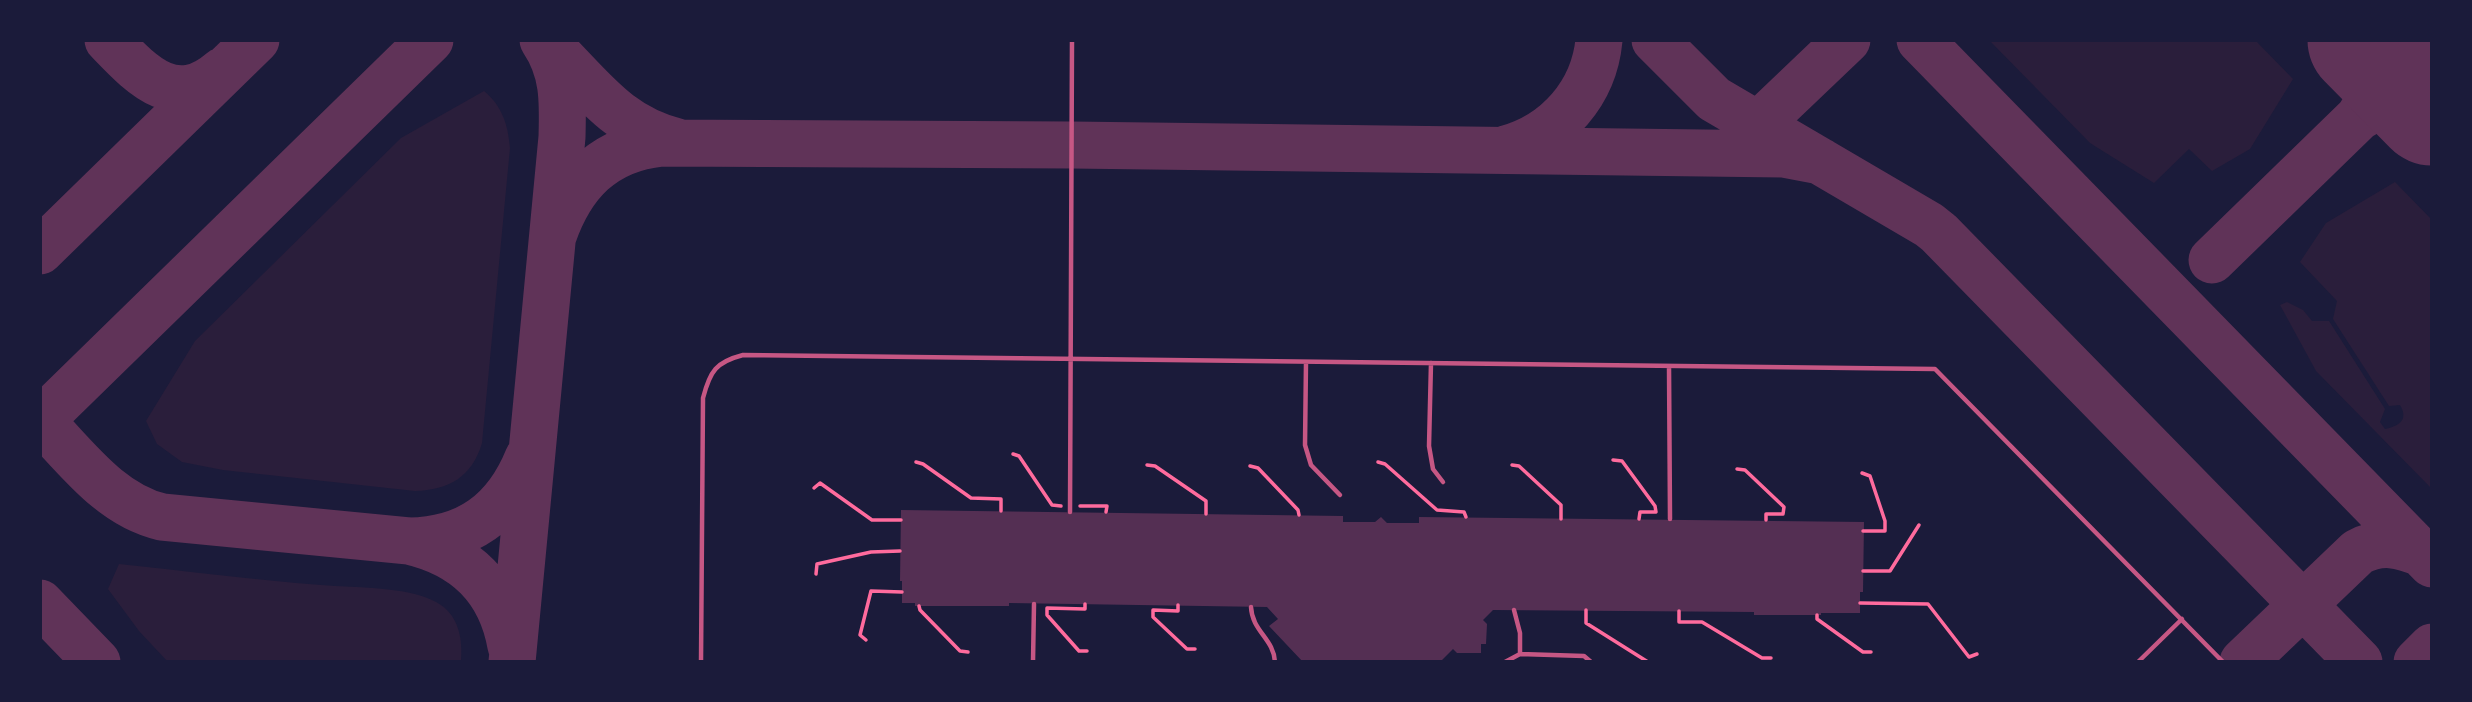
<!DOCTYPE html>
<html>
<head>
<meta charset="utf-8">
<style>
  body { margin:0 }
  #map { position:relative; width:2472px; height:702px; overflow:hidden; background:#1b1b3a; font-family:Montserrat,sans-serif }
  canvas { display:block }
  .frame { position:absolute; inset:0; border:42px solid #1b1b3a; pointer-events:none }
</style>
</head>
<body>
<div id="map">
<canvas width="2472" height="702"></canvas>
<div class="frame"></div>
</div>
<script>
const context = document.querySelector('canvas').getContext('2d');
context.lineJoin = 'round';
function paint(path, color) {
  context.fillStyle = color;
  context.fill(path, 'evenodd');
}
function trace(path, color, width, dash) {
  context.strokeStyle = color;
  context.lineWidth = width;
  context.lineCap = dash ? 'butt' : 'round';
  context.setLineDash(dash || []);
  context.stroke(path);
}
paint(new Path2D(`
  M 1989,40 L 2255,40 L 2293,79 L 2250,149 L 2212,171 L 2189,149 L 2154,183 L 2090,143 Z
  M 484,91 C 502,106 508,124 510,148 L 482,443 C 472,477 449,490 415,491 L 223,470 L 182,462 L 157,444 L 146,421 L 195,341 L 401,138 Z
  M 2395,182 L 2432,220 L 2432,489 L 2316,371 L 2280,305 L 2287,302 L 2303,310 L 2312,321 L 2329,321 L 2385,409 L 2380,422 L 2385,429 C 2399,426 2409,420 2400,405 L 2389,406 L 2333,319 L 2337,301 L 2300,262 L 2326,223 Z
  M 119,564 C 187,571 254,580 321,585 C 355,588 407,586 436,602 C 459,614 463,639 461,662 L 168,662 L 139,631 L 108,589 Z`), '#2a1e3b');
trace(new Path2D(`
  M 108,40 C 141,74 174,112 222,71
  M 1655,40 L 1714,99 L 1929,225 L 1939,233 L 2359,662
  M 1920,40 L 2432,564
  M 2361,40 C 2379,69 2378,89 2359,117 C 2382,102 2408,98 2432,113
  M 552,48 C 593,89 619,128 678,142
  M 1738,144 L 1847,40
  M 1506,149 C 1557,135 1594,93 1599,40
  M 553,236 C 571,184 603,149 661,143 L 1071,145 L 1783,154 L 1820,161
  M 40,251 L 256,40
  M 2212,260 L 2432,46
  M 40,420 C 76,457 110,505 162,517 L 409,541 C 468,540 506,512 528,458
  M 40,421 L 430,40
  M 409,541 C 465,554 501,588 511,646
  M 40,603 L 97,662
  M 512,662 L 562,137 C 563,101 564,71 543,40
  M 2243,662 L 2358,552 C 2381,540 2400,544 2423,554
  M 2417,662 L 2432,647`), '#603358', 47);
trace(new Path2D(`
  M 2366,40 L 2432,107`), '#603358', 117);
paint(new Path2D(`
  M 901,510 L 1343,516 L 1343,522 L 1375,522 L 1381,517 L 1387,523 L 1419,523 L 1419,517 L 1864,522 L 1863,592 L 1860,592 L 1860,613 L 1821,613 L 1821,615 L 1754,615 L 1754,612 L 1493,610 L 1483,620 L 1487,624 L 1486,644 L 1481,644 L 1481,653 L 1457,653 L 1453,649 L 1440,662 L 1303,662 L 1269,626 L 1278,619 L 1267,607 L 1009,603 L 1009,606 L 915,606 L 915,603 L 902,603 L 902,581 L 900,581 Z`), '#542f53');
trace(new Path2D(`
  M 1013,454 L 1019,456 L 1052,505 L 1061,506
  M 1613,460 L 1622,461 L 1655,506 L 1656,512 L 1640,512 L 1639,519
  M 916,462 L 923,464 L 971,498 L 1001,499 L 1001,511
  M 1378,462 L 1385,464 L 1437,510 L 1464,512 L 1466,517
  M 1147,465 L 1155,466 L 1206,501 L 1206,514
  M 1512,465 L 1519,466 L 1561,505 L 1561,519
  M 1250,466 L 1258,468 L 1298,510 L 1299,515
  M 1737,469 L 1745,470 L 1784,507 L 1783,514 L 1766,514 L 1766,520
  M 1862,473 L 1870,476 L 1885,521 L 1885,531 L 1863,531
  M 814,488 L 820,483 L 872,520 L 901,520
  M 1080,506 L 1107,506 L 1106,512
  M 1863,571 L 1890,571 L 1919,525
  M 816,574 L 817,564 L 871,552 L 900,551
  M 1860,603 L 1928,604 L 1969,657 L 1977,654
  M 1085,604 L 1085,609 L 1047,608 L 1047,615 L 1079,651 L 1087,651
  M 1178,605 L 1178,611 L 1153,610 L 1153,617 L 1187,649 L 1195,649
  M 919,606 L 920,610 L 960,651 L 968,652
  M 1586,610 L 1586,623 L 1648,662 L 1656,662
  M 1679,611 L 1679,622 L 1702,622 L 1762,658 L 1771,658
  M 1817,615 L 1817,619 L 1863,652 L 1871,652
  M 866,640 L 860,635 L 871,591 L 902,592`), '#ff6b9d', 3.5);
trace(new Path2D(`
  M 1306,362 L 1305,445 L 1311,465 L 1340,495
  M 1431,363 L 1429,446 L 1433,469 L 1443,482
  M 1669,366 L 1670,519
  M 1070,512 L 1072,40
  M 1251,607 C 1252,631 1274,639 1275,662
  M 1514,610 L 1520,633 L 1520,654
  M 701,662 L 703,398 C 710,371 716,362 743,355 L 1935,369 L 2223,662
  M 1033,662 L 1034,604
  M 1505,662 L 1520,654 L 1584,656 L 1591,662
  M 2138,662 L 2182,619`), '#c65784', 4.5);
</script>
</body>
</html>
